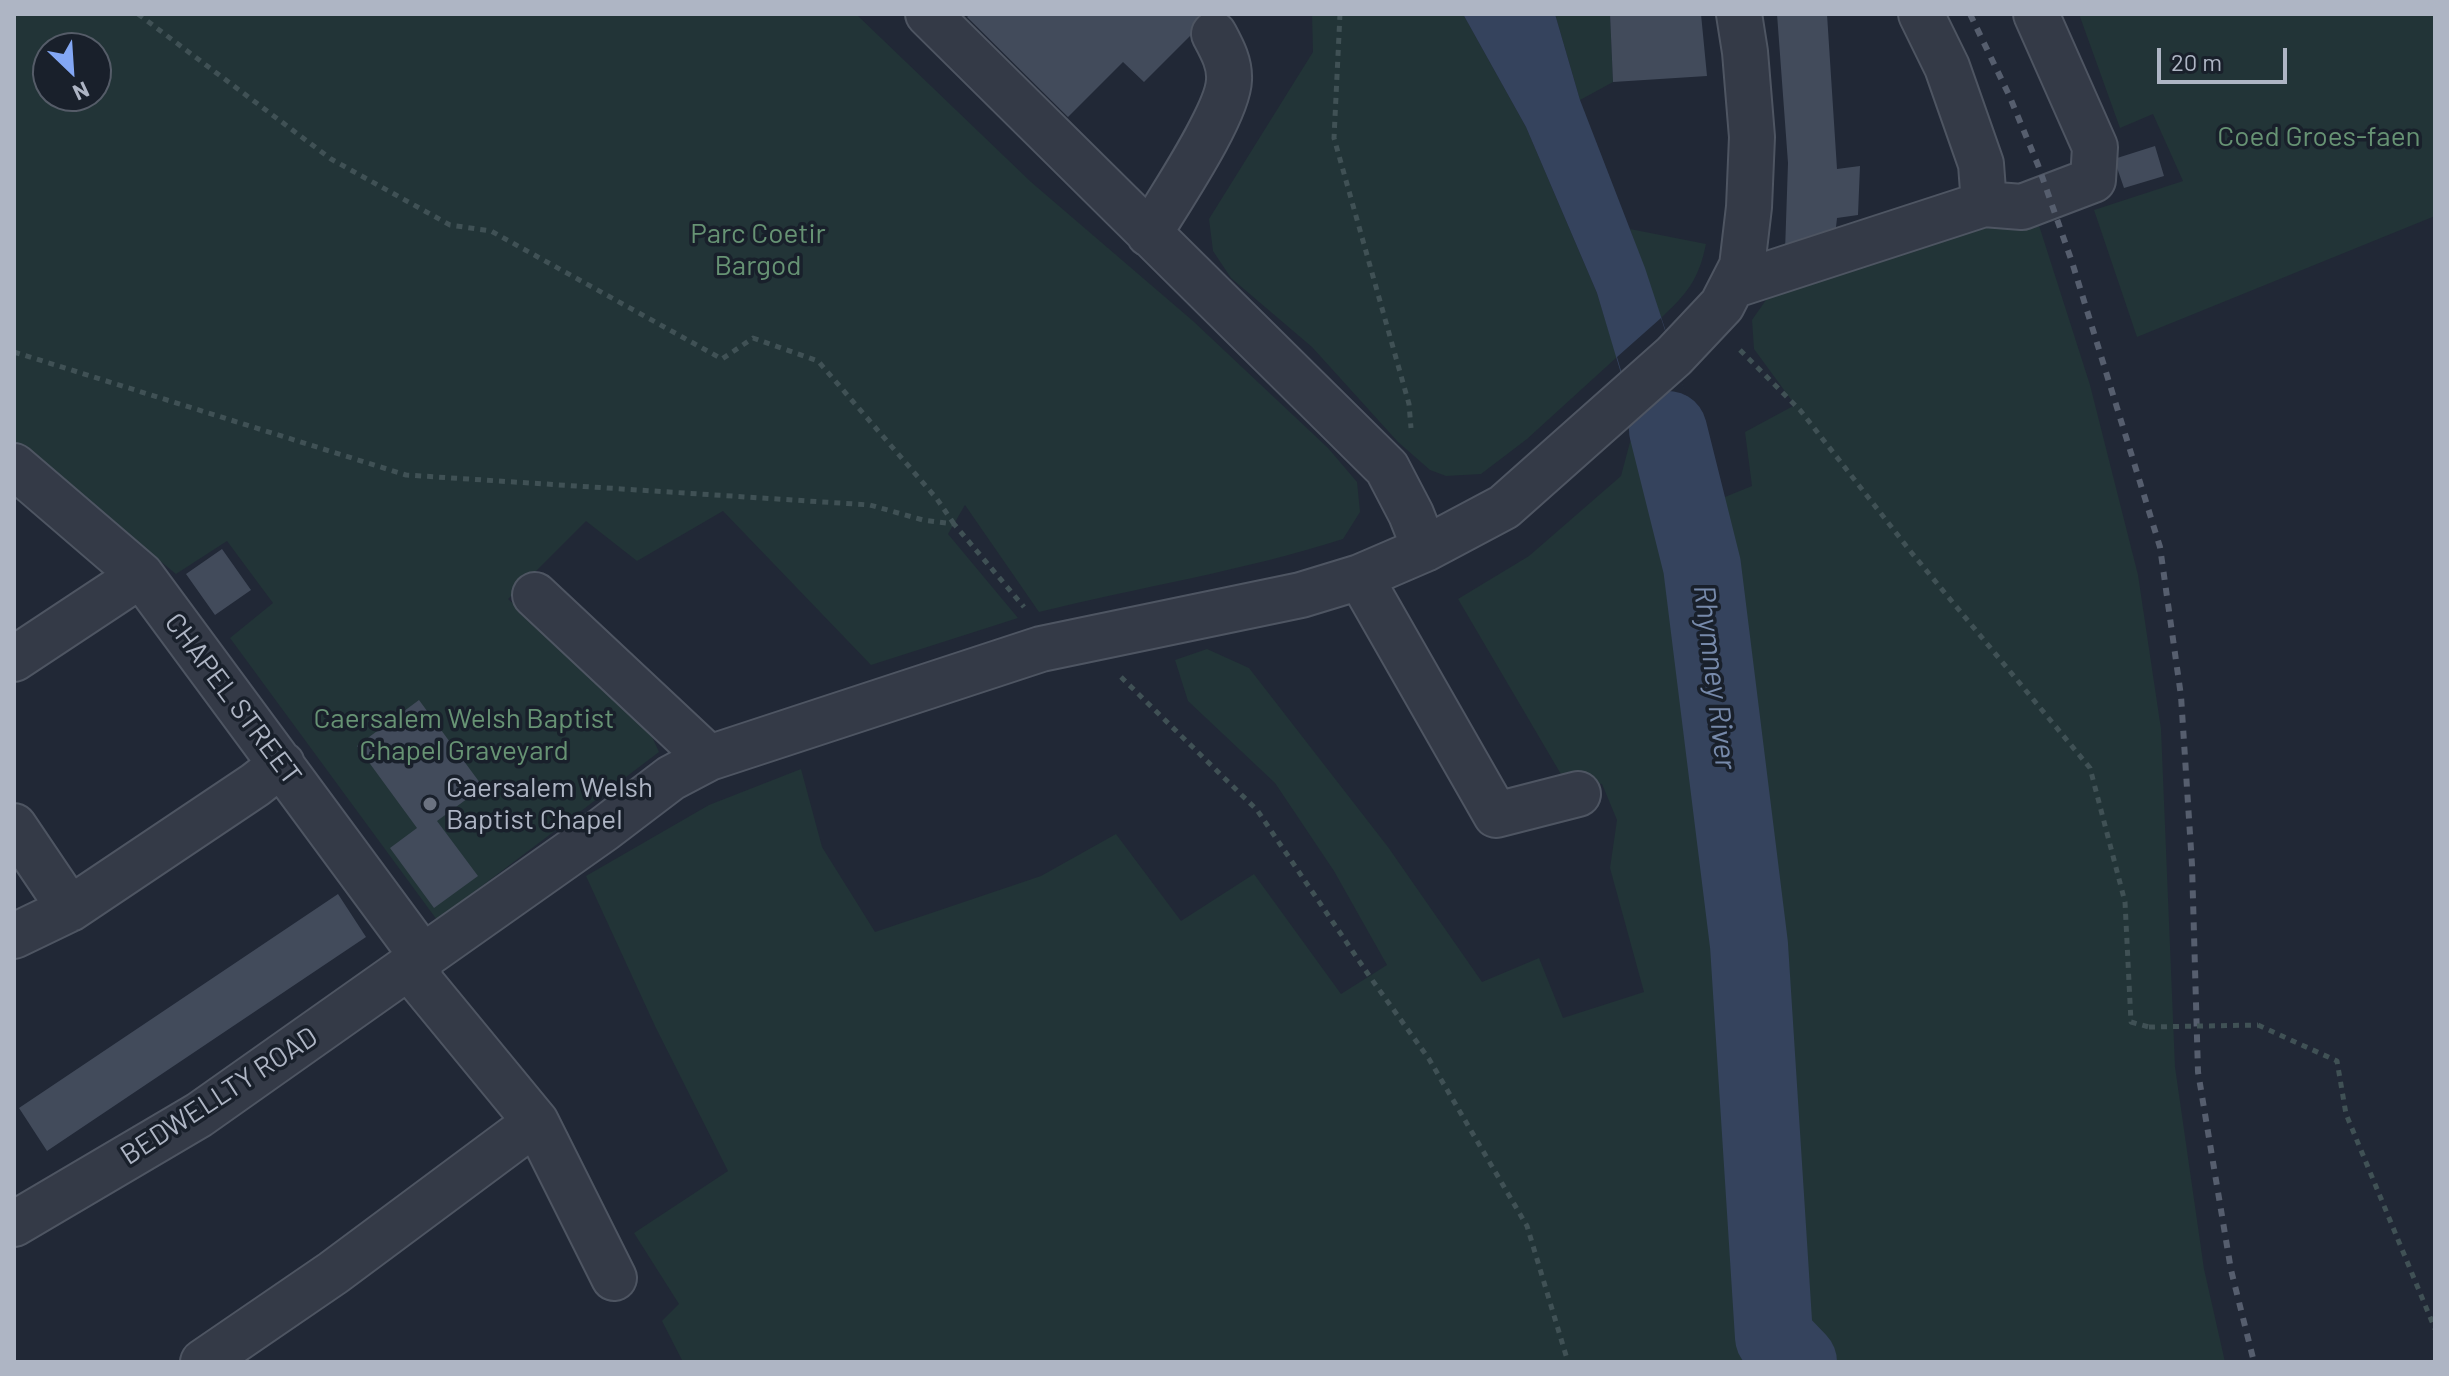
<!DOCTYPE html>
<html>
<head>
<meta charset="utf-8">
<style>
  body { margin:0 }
  #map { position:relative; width:2449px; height:1376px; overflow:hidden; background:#212836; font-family:Barlow,sans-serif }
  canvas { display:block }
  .frame { position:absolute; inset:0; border:16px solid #aeb5c4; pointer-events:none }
  .north { position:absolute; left:32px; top:32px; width:80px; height:80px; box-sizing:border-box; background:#19202b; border:2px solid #555c68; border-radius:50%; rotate:155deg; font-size:22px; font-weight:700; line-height:32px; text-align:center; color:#aeb5c4 }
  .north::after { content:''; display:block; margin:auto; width:28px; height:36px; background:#83a7f4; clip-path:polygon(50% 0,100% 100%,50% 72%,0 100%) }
  .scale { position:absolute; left:2157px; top:48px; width:130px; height:36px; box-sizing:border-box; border:4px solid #aeb5c4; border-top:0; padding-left:10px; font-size:24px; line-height:28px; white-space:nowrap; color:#aeb5c4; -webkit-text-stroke:6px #19202b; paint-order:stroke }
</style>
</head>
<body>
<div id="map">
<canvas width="2449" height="1376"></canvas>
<div class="frame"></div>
<div class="north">N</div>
<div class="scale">20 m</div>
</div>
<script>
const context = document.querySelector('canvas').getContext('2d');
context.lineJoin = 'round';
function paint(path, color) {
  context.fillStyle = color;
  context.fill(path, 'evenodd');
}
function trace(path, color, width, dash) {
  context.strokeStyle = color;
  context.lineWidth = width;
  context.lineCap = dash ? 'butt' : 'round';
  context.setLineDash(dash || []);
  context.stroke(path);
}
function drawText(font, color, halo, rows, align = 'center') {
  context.font = font + ' Barlow,sans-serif';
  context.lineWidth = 7;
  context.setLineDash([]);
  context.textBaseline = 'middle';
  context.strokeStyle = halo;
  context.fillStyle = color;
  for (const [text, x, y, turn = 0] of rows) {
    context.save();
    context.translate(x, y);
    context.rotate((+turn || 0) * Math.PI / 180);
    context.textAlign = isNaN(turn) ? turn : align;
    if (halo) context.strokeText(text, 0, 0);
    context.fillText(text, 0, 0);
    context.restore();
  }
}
paint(new Path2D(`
  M 14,14 L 856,14 L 1031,182 L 1193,321 L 1328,448 L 1357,482 L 1360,512 L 1343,539 C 1243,571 1140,587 1039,612 L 965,505 L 948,534 L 1018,618 L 871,665 L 723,511 L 637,561 L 586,521 L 508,599 L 647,726 L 659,752 L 437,920 L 230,638 L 273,603 L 227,541 L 176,574 L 14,442 ZM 48,48 L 96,48 L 96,96 L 48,96 Z
  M 1312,14 L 1463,14 L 1526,127 L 1597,293 L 1617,357 L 1527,439 L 1481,474 L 1446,476 L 1430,470 L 1398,442 L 1312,347 L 1231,278 L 1213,251 L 1209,219 L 1313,52 Z
  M 1555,14 L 1610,14 L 1613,82 L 1580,100 Z
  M 2079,14 L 2435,14 L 2435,216 L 2137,337 L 2094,210 L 2183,181 L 2153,114 L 2120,128 Z
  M 2036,216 L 2090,385 L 2138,575 L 2161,729 L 2175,1067 L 2204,1269 L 2225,1362 L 683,1362 L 662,1321 L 679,1304 L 634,1233 L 728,1171 L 655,1026 L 586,876 L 709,805 L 801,769 L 822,847 L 875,932 L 1041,876 L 1116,834 L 1181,921 L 1254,874 L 1341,994 L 1387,965 L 1334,871 L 1275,783 L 1188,701 L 1175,660 L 1207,649 L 1249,668 L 1388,847 L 1482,982 L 1539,958 L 1563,1018 L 1644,992 L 1610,868 L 1617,820 L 1602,784 L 1562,776 L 1458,599 L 1529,556 L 1621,476 L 1630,442 L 1640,435 L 1654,488 L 1723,526 L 1715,501 L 1752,486 L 1745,432 L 1795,405 L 1754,349 L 1752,320 L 1766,300 L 1835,270 L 2003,221 Z
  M 1630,229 L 1706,244 C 1699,279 1687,294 1661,318 Z`), '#223437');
paint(new Path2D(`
  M 1463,14 L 1555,14 L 1580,100 L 1645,268 L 1674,356 L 1724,527 L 1671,541 L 1597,293 L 1526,127 Z`), '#35435d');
paint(new Path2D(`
  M 1661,318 L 1686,395 L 1640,435 L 1617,357 Z
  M 1707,472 L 1715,501 L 1663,517 L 1654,488 Z`), '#212836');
trace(new Path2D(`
  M 1668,430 L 1702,566 L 1749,945 L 1774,1337 L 1798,1362`), '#35435d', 78);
paint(new Path2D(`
  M 970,14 L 1212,14 L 1144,82 L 1123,62 L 1068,117 L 967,17 Z
  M 1610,14 L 1701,14 L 1707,76 L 1613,82 Z
  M 1777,14 L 1827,14 L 1837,169 L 1860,166 L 1858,215 L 1837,218 L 1835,236 L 1785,251 L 1788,163 Z
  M 2155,146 L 2164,176 L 2124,188 L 2114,159 Z
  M 222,549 L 251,590 L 215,615 L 186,574 Z
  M 419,700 L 483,787 L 437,821 L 478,876 L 434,908 L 390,848 L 417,828 L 357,746 Z
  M 338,894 L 366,937 L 47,1151 L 19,1108 Z`), '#424b5b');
const minor = new Path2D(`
  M 928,14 L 1387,468 L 1411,514 L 1425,549
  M 1921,14 L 1947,67 L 1981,164 L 1984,204
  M 1149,234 C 1168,202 1228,114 1229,80 C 1230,63 1222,49 1214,34
  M 1732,286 L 1984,204 L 2022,207 L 2093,180 L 2095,147 L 2036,14
  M 14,466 L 141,575 L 411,941 L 419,961 L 420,981 L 536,1122 L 614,1278
  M 1360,577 L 1496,815 L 1578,794
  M 535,595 L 709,758
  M 14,659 L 141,575
  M 14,826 L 70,909
  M 14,936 L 70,909 L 255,785 L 282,764
  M 14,1224 L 199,1115 L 604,829 L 671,778 L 709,758 L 1041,649 L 1301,595 L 1360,577 L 1425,549 L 1504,507 L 1674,356 L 1722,305 L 1742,266 L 1749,207 L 1752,137 L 1745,52 L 1739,14
  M 203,1362 L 333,1273 L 536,1122`);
trace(minor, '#4e5562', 48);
trace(new Path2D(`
  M 138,14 L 331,159 L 450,225 L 491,231 L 722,359 L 753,338 L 818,361 L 937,499 L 954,524
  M 1340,14 L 1334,138 L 1409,404 L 1411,428
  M 1740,350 L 1800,410 L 1911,552 L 2090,768 L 2125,902 L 2131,1022 L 2149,1027
  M 14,352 L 406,475 L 870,505 L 923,520 L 954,524 L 1024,607
  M 1121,677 L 1257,810 L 1370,977 L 1429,1059 L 1527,1226 L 1568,1362
  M 2258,1025 L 2337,1061 L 2346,1114 L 2435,1329`), '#405155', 5, [6, 6]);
trace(minor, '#343a47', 44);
trace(new Path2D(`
  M 1970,14 L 2009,95 L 2038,165 L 2072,262 L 2160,547 L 2181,696 L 2192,865 L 2198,1072 L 2231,1270 L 2254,1362`), '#565e6e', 6, [8, 8]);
trace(new Path2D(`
  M 2149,1027 L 2258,1025`), '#405155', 5, [6, 6]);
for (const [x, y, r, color] of [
  [430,804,8,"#6b7280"]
]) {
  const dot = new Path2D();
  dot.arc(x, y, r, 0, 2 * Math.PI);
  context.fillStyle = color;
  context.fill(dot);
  trace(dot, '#19202b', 3);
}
drawText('28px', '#679374', '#19202b', [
  ["Coed Groes-faen",2319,137],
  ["Parc Coetir",758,234],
  ["Bargod",758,266],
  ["Caersalem Welsh Baptist",464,719],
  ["Chapel Graveyard",464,751]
]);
drawText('28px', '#aeb5c4', '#19202b', [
  ["CHAPEL STREET",233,699,53],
  ["BEDWELLTY ROAD",219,1096,-33]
]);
drawText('28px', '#aeb5c4', '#19202b', [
  ["Caersalem Welsh",446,788],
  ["Baptist Chapel",446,820]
], 'left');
drawText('italic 30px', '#778aab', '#19202b', [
  ["Rhymney River",1715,677,83]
]);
</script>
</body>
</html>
